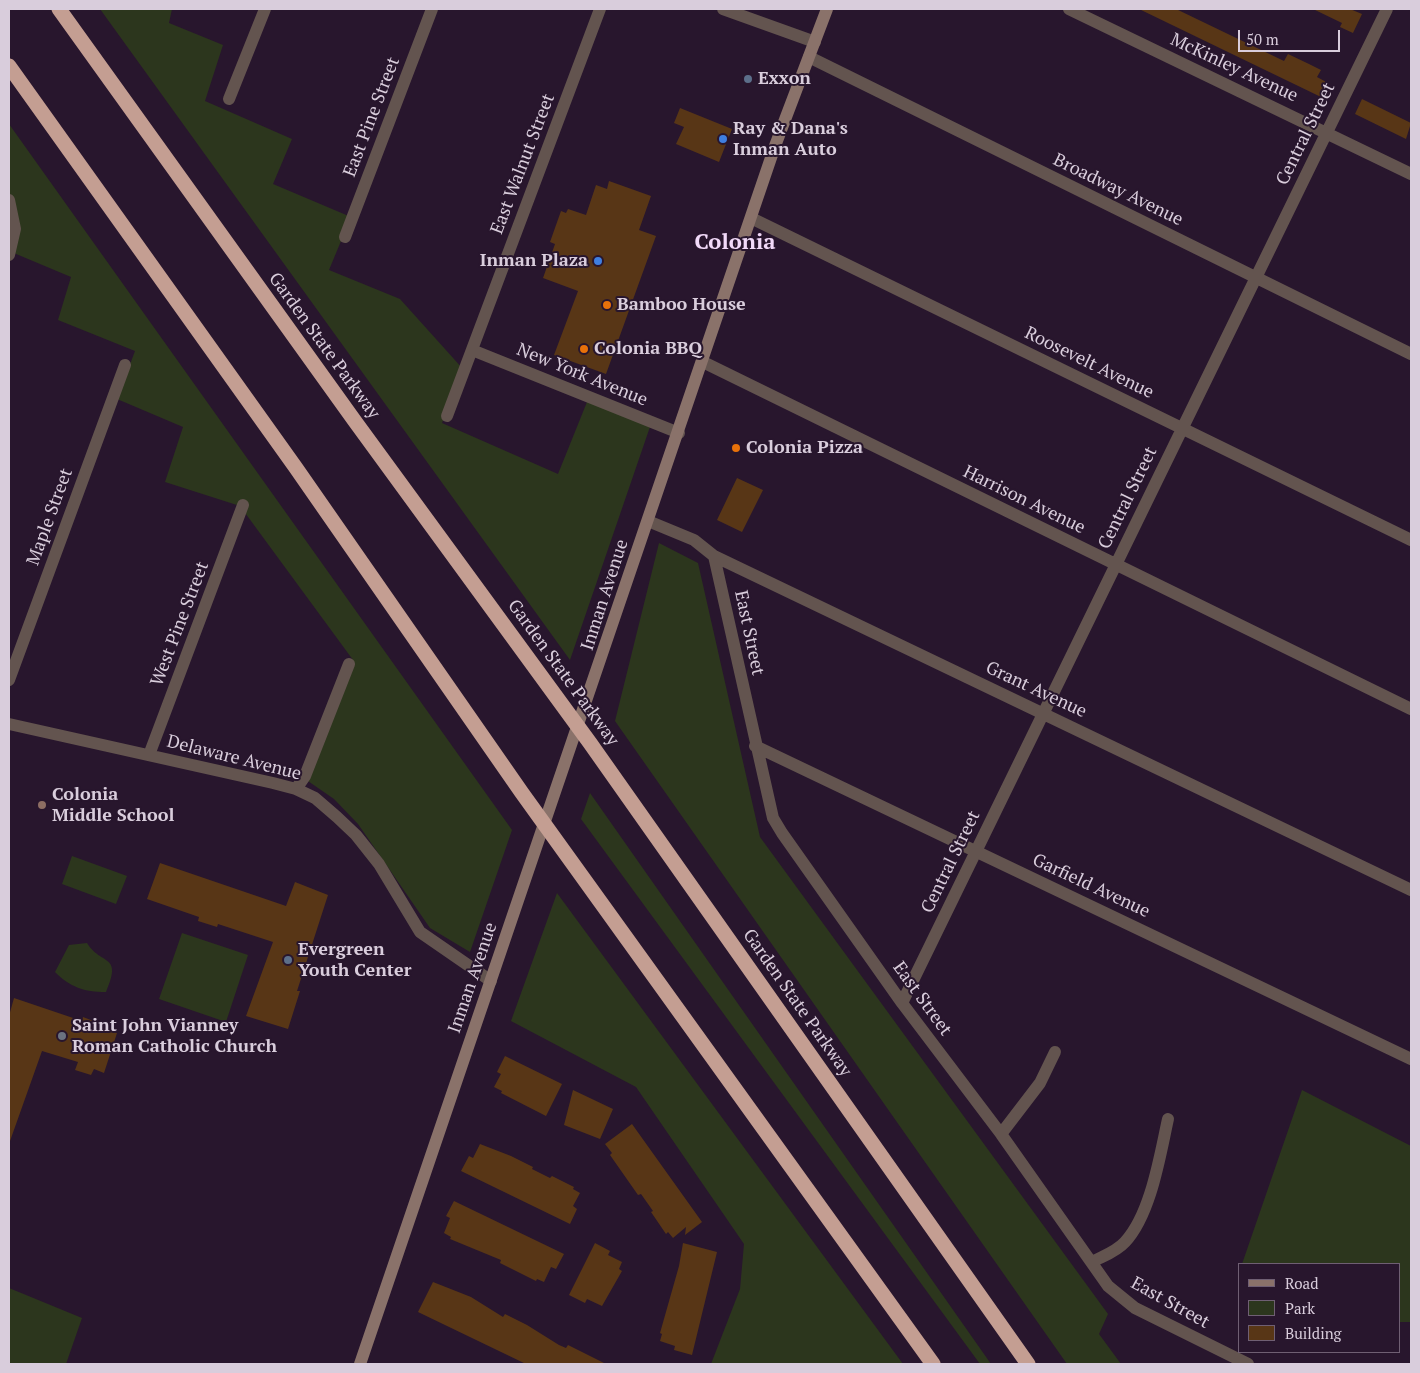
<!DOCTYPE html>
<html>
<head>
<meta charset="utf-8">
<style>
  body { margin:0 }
  #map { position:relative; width:1420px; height:1373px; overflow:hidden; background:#28162d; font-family:"PT Serif",serif }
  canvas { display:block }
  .frame { position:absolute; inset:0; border:10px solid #d9cddc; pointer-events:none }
  .legend { position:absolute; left:1238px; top:1263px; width:162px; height:90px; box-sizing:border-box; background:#28162d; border:1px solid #6f5f73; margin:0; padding:6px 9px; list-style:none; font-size:15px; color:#d9cddc }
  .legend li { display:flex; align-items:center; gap:10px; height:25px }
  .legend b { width:25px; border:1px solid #6f5f73 }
  .scale { position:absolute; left:1238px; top:30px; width:102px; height:22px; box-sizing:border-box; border:2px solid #d9cddc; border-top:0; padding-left:6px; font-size:15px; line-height:18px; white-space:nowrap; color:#d9cddc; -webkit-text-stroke:4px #28162d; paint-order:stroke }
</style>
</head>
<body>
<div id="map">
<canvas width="1420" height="1373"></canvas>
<div class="frame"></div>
<ul class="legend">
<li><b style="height:6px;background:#8a726a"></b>Road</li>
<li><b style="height:14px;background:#2c361d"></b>Park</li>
<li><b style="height:14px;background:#583616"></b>Building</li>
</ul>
<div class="scale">50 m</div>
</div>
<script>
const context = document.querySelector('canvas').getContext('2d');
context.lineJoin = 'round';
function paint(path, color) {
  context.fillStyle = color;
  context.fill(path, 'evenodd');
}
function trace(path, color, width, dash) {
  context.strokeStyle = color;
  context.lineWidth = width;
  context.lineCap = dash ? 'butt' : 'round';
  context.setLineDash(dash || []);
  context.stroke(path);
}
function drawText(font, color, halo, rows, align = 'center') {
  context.font = font + ' "PT Serif",serif';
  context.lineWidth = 4;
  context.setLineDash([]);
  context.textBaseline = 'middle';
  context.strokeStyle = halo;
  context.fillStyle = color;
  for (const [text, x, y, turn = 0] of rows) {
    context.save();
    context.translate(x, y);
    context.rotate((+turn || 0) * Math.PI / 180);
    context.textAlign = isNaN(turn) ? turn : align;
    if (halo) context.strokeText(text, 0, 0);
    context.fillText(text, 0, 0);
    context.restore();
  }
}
paint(new Path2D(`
  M 100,9 L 172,9 L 169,23 L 223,45 L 205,101 L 292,139 L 273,184 L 351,217 L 329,270 L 400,299 L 463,369 L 442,423 L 558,474 L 589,397 L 652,421 L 570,660 Z
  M 9,124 L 512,830 L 470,952 L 430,928 L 358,824 L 334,799 L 305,779 L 353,660 L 240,506 L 165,482 L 183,427 L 117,399 L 135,351 L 58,320 L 71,277 L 9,251 Z
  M 659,543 L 698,563 L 760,837 L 1108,1314 L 1099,1334 L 1121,1364 L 1067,1364 L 615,721 Z
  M 590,793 L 991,1364 L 980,1364 L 581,819 Z
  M 72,856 L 127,876 L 116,904 L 62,884 Z
  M 557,893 L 903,1364 L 711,1364 L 740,1289 L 744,1244 L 636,1087 L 511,1021 Z
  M 182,933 L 248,955 L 226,1022 L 159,999 Z
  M 87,943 C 101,966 123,953 106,992 C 84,992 70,987 55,972 L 69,945 Z
  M 1302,1090 L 1411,1146 L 1411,1322 L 1399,1322 L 1399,1264 L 1242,1264 Z
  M 9,1288 L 82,1318 L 66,1364 L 9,1364 Z`), '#2c361d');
paint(new Path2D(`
  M 1139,9 L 1176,9 L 1284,61 L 1288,54 L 1309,64 L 1321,70 L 1317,77 L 1328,83 L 1321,97 Z
  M 1313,9 L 1350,9 L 1362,14 L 1353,33 L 1340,27 L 1342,23 Z
  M 1362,99 L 1411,123 L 1406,139 L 1355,114 Z
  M 680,108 L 732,129 L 719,162 L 676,144 L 684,127 L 674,123 Z
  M 609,181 L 651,196 L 639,230 L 656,236 L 606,374 L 554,355 L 578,291 L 543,278 L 555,244 L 550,242 L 561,211 L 566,213 L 568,209 L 586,215 L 596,185 L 607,189 Z
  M 737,478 L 763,490 L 742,532 L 717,520 Z
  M 160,863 L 286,906 L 295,882 L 328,895 L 297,991 L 300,991 L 288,1029 L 246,1016 L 273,942 L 218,924 L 217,927 L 198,921 L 199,917 L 147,899 Z
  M 14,998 L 82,1021 L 83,1017 L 114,1029 L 113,1032 L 117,1033 L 104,1073 L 94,1069 L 91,1075 L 75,1070 L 78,1062 L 42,1051 L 10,1141 L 9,1016 Z
  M 505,1056 L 562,1084 L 546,1116 L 501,1093 L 502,1091 L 494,1087 L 501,1074 L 497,1072 Z
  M 573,1090 L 613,1109 L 600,1139 L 564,1125 Z
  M 632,1124 L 702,1222 L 685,1235 L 686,1227 L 673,1238 L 668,1232 L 666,1234 L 651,1212 L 653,1211 L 641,1194 L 638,1195 L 610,1155 L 612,1153 L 605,1144 Z
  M 480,1144 L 511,1156 L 533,1167 L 532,1169 L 550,1178 L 552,1176 L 574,1187 L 573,1189 L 580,1193 L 573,1206 L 577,1209 L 570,1224 L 461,1171 L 469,1156 L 473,1158 Z
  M 454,1201 L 564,1254 L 556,1269 L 551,1267 L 544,1282 L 537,1279 L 536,1281 L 500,1263 L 501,1260 L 450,1239 L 451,1237 L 444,1233 L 450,1218 L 446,1216 Z
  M 595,1243 L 610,1251 L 608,1255 L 622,1262 L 619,1269 L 622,1271 L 602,1306 L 587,1299 L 585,1303 L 569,1295 Z
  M 683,1243 L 717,1252 L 692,1355 L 674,1350 L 675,1346 L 660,1341 L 662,1334 L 660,1333 L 679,1266 Z
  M 433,1282 L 471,1297 L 503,1317 L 505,1314 L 527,1325 L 559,1345 L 566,1348 L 568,1345 L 606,1364 L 526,1364 L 418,1312 Z`), '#583616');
trace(new Path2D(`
  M 723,9 L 815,42
  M 1069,9 L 1411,174
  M 809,57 L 1411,354
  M 229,99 L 265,9
  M 9,200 L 15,229 L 9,255
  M 751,218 L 1411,540
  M 345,237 L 432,9
  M 472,350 L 679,433
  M 703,362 L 1411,709
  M 447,416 L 600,9
  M 648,521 L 694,540 L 714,556 L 1411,890
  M 714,556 L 773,818 L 782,833 L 902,1003 L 1001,1134 L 1108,1286 L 1135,1308 L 1248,1364
  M 9,680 L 125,365
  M 9,724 L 273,783 L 296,789 L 315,798 L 337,817 L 356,835 L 379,864 L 420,932 L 491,981
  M 755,746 L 1411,1059
  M 149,755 L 243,505
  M 296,789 L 305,776 L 349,664
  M 902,1003 L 1387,9
  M 1001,1134 L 1040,1083 L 1055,1052
  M 1092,1262 C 1103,1256 1116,1252 1125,1242 C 1151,1214 1160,1155 1168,1119`), '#63544f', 12);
trace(new Path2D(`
  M 360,1364 L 775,146 L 827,9`), '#8a726a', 12);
trace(new Path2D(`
  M 59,9 L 354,420 L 590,743 L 1028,1364
  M 9,66 L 296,468 L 522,793 L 933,1364`), '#c49e92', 15);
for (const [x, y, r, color] of [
  [748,79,5,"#5c6f8a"],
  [723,139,5,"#3f7fe0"],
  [598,261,5,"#3f7fe0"],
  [607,305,5,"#e8710a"],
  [584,349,5,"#e8710a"],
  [736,448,5,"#e8710a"],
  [42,805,5,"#8d6e63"],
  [288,960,5,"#5c6f8a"],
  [62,1036,5,"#6b7280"]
]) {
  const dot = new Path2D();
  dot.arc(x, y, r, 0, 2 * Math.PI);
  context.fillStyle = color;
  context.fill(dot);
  trace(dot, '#28162d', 2);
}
drawText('18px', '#d9cddc', '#28162d', [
  ["McKinley Avenue",1234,68,25],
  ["East Pine Street",372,117,-69],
  ["Central Street",1306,134,-64],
  ["East Walnut Street",523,164,-69],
  ["Broadway Avenue",1118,190,26],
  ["Garden State Parkway",324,346,54],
  ["Roosevelt Avenue",1089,363,26],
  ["New York Avenue",582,375,22],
  ["Central Street",1128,498,-64],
  ["Harrison Avenue",1024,500,26],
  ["Maple Street",50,517,-70],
  ["Inman Avenue",605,595,-72],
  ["West Pine Street",180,624,-69],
  ["East Street",749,633,78],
  ["Garden State Parkway",563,673,54],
  ["Grant Avenue",1036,690,25],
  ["Delaware Avenue",234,758,14],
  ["Central Street",951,862,-64],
  ["Garfield Avenue",1091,886,25],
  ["Inman Avenue",473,978,-71],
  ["East Street",922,999,54],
  ["Garden State Parkway",797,1003,55],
  ["East Street",1170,1303,29]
]);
drawText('bold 18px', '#d9cddc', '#28162d', [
  ["Exxon",758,79],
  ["Ray & Dana's",733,129],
  ["Inman Auto",733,150],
  ["Inman Plaza",588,261,"right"],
  ["Bamboo House",617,305],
  ["Colonia BBQ",594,349],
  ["Colonia Pizza",746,448],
  ["Colonia",52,795],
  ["Middle School",52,816],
  ["Evergreen",298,950],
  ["Youth Center",298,971],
  ["Saint John Vianney",72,1026],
  ["Roman Catholic Church",72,1047]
], 'left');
drawText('bold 22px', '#f2daf9', '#28162d', [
  ["Colonia",735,243]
]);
</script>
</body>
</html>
